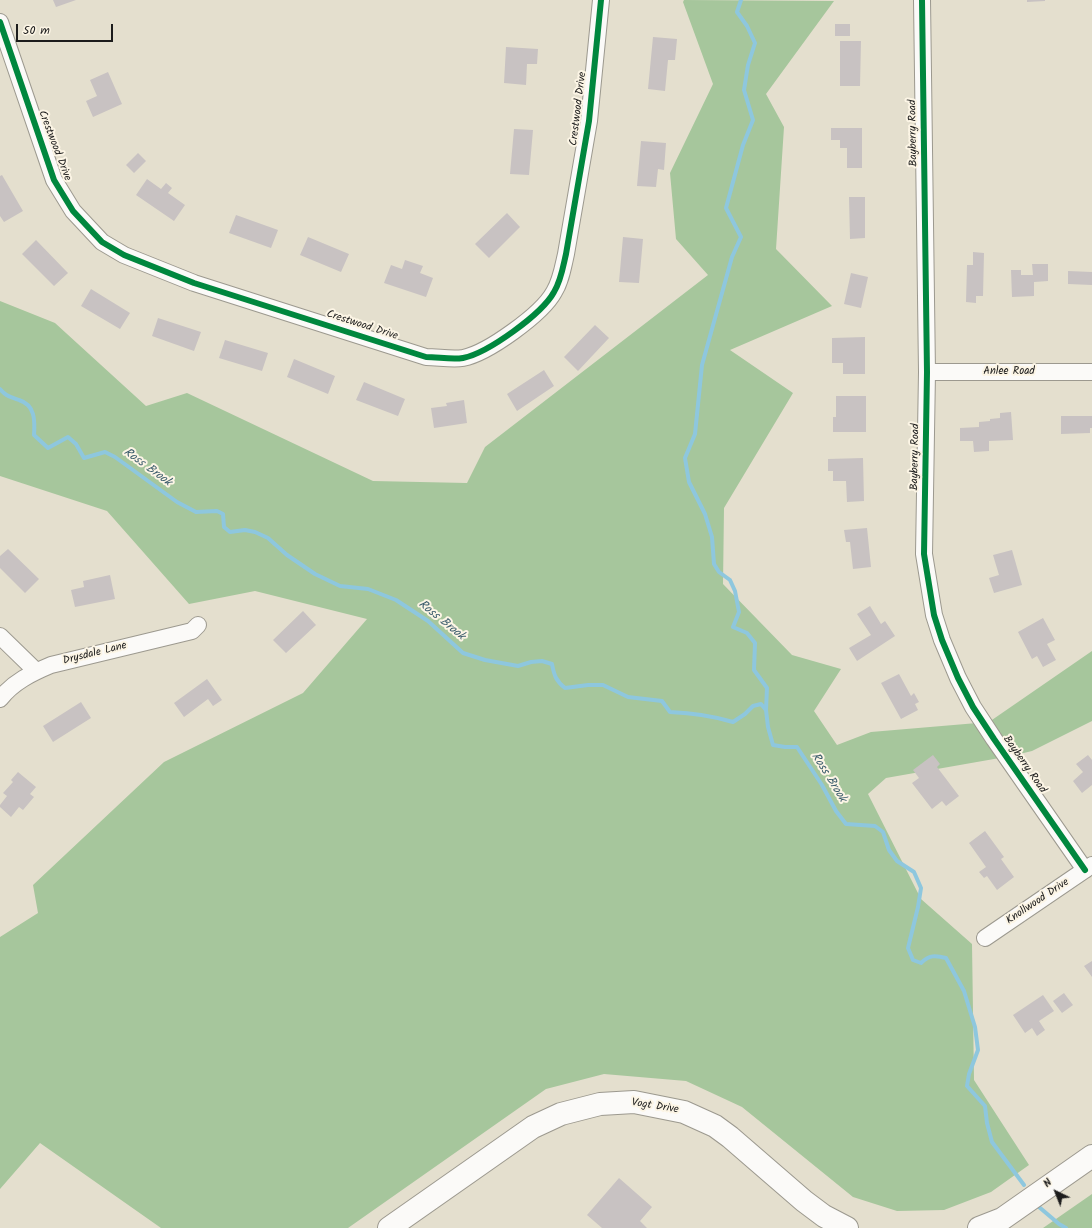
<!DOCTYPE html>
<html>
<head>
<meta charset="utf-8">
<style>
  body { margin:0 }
  #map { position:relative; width:1092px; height:1228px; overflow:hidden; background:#e4dfce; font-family:Kalam,sans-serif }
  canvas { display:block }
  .north { position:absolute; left:1036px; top:1172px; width:40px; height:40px; -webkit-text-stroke:3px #fcf5e5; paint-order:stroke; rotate:317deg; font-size:11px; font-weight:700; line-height:16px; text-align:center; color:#1c1c1c }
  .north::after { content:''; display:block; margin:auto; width:14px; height:18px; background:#1c1c1c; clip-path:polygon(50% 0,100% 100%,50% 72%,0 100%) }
  .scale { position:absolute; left:16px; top:24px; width:97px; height:18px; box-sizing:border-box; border:2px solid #1c1c1c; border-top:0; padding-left:5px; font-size:12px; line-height:14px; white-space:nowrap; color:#1c1c1c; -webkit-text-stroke:3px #fcf5e5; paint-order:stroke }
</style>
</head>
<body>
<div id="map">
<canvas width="1092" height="1228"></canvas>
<div class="north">N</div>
<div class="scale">50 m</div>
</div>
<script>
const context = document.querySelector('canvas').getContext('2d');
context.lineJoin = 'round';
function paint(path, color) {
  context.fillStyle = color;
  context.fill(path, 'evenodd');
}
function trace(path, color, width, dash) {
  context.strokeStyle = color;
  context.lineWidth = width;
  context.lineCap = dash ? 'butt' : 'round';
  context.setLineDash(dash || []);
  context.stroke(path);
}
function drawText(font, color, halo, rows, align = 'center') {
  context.font = font + ' Kalam,sans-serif';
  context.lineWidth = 4;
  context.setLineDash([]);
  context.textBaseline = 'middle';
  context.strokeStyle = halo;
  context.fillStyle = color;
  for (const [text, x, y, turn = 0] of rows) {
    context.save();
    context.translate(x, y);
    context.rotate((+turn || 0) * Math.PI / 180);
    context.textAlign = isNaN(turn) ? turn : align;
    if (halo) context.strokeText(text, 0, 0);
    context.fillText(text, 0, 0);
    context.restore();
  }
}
paint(new Path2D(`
  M 684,0 L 834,1 L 766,94 L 784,127 L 776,249 L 832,306 L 730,350 L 793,393 L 724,508 L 723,584 L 792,655 L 841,669 L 814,711 L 837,745 L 871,732 L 989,722 L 1092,651 L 1092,721 L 1032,751 L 1011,756 L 886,778 L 868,794 L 921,899 L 972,944 L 974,1080 L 1029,1165 L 991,1192 L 944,1210 L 897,1211 L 853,1197 L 742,1107 L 686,1081 L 604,1074 L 546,1089 L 348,1228 L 161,1228 L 40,1143 L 0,1189 L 0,937 L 38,913 L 33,885 L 164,762 L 303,693 L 367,619 L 255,591 L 189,604 L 107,511 L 0,476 L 0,301 L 55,323 L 146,406 L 187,393 L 373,481 L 467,483 L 485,447 L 708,275 L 676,239 L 670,173 L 713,84 L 683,2 Z
  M 1092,1194 L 1092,1228 L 1043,1228 Z`), '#a6c69c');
trace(new Path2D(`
  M 741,0 L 737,12 L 747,26 L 755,43 L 748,65 L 744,90 L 753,120 L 743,145 L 726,208 L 741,237 L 732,257 L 702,365 L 695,434 L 685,458 L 689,482 L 705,514 L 712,537 L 714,564 L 719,572 L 730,580 L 735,591 L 739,612 L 733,627 L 747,633 L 755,643 L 754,670 L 767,688 L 766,710
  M 0,389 C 7,397 9,396 19,400 C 35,405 35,420 34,435 L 48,448 L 68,437 L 76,444 L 84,458 L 105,452 L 115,457 L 177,502 L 196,512 L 217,511 L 223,514 L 224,527 L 230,532 L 245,530 L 255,532 L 268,538 L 287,555 L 315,574 L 340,586 L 368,589 L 396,600 L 428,621 L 463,653 L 485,660 L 518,666 L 531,662 L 542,661 L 552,664 C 554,675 556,681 565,688 L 588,685 L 603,685 L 628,697 L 662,701 L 670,712 C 693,713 710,715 733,722 L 745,714 L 753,706 L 761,704 L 766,710 L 768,727 L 773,745 L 785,747 L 797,747 L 822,785 L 836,811 L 846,824 L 875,826 L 883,832 L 889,850 L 897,861 L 914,872 L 921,888 L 918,907 L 908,948 L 913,960 L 921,963 C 929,955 935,955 946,958 L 964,991 L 975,1027 L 978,1050 L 969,1074 L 967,1086 L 985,1106 L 987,1123 L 992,1142 L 1024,1185
  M 1039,1207 L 1059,1224 L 1066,1228`), '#8ec7de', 4);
paint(new Path2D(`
  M 53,0 L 76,0 L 56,7 Z
  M 1027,0 L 1045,0 L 1045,1 L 1027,2 Z
  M 835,24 L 850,24 L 850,36 L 835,36 Z
  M 653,37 L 677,39 L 675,60 L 668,60 L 665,91 L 648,89 Z
  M 840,41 L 861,41 L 860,86 L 840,86 Z
  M 506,47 L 538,49 L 537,64 L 527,64 L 526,85 L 504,83 Z
  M 108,72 L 122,104 L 93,117 L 86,101 L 97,96 L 90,80 Z
  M 831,128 L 862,128 L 862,168 L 847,168 L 847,148 L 840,148 L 840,140 L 831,140 Z
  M 514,129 L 533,130 L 529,175 L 510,174 Z
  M 641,141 L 666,143 L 664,170 L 658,169 L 656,187 L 637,186 Z
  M 138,153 L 146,161 L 134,173 L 126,165 Z
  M 2,175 L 23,211 L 4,222 L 0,216 L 0,176 Z
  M 147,179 L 161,189 L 166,183 L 172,188 L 168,193 L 185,205 L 174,221 L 136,195 Z
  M 849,197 L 865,197 L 865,238 L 850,239 Z
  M 507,213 L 520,227 L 489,258 L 475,244 Z
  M 236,215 L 278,230 L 271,248 L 229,233 Z
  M 308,237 L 349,254 L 341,272 L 300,255 Z
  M 623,237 L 643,239 L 639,283 L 619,282 Z
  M 36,240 L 68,273 L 54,286 L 22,254 Z
  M 973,252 L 984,253 L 983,296 L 976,296 L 976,303 L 966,302 L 967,265 L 973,265 Z
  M 405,260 L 423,266 L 420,273 L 433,278 L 426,297 L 384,283 L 391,265 L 402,269 Z
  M 1032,264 L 1048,264 L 1048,281 L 1034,282 L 1034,296 L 1012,297 L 1011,270 L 1021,270 L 1021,275 L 1033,275 Z
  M 1068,271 L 1092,272 L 1092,285 L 1068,284 Z
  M 851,273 L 868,277 L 861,308 L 844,304 Z
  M 91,289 L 130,313 L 120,329 L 81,306 Z
  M 158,318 L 201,332 L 194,351 L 152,336 Z
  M 595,325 L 609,338 L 578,371 L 564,357 Z
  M 865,337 L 865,374 L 843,374 L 843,363 L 832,363 L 832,338 Z
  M 225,340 L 268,353 L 262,371 L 219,358 Z
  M 294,359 L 335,376 L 328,394 L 287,377 Z
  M 544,370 L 554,386 L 517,411 L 507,394 Z
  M 364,382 L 405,399 L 398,416 L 356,400 Z
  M 836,396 L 866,396 L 866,432 L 833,432 L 833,417 L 836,417 Z
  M 464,400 L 467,423 L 434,428 L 431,408 L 447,406 L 446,403 Z
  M 1011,412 L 1013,440 L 989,441 L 989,451 L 974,452 L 973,441 L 960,441 L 960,428 L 979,427 L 979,422 L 990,421 L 990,419 L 1000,418 L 1000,413 Z
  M 1061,416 L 1092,416 L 1092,428 L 1090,428 L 1090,433 L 1061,434 Z
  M 863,458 L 864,501 L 847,502 L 846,481 L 833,481 L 833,471 L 828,471 L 828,459 Z
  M 867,528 L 871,567 L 853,569 L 850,542 L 846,542 L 844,530 Z
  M 8,549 L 39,579 L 25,593 L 0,568 L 0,556 Z
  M 1012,550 L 1022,585 L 994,593 L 989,578 L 999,575 L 993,555 Z
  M 110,575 L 115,599 L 75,607 L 71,590 L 84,587 L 83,581 Z
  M 870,606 L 881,624 L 885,621 L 895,636 L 857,661 L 849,648 L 871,635 L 857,614 Z
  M 303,611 L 316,625 L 286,653 L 273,640 Z
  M 1043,618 L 1055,640 L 1047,644 L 1056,660 L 1043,667 L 1037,656 L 1032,659 L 1018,632 Z
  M 899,674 L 911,696 L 914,693 L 919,702 L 915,704 L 918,710 L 901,719 L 881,683 Z
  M 207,679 L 222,700 L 213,706 L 208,699 L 184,717 L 174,703 Z
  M 81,702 L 91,718 L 53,742 L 43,726 Z
  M 933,755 L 940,764 L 937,767 L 959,796 L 946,806 L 942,801 L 932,809 L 912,783 L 919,778 L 913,770 Z
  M 1088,755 L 1092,760 L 1092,785 L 1082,793 L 1073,781 L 1083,772 L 1076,764 Z
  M 18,772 L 36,787 L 30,794 L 34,797 L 23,810 L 19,807 L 11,817 L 0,807 L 0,805 L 7,796 L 3,793 L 13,782 L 11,780 Z
  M 985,831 L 1004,857 L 1001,859 L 1014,877 L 997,890 L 987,876 L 984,878 L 979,872 L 986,867 L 969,843 Z
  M 1092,961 L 1092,977 L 1084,966 Z
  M 1064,993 L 1073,1005 L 1062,1013 L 1053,1001 Z
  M 1043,995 L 1054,1011 L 1039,1021 L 1045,1030 L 1037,1036 L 1032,1028 L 1025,1033 L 1013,1015 Z
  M 619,1178 L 652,1207 L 640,1221 L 647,1228 L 602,1228 L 587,1215 Z`), '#c8c2c2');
const street = new Path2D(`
  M 922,0 L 927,372 L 924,554 L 934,615 L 942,640 L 958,678 L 973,707 L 994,739 L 1085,870
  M 0,22 L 54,180 L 73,211 L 102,242 L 124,255 L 194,283 L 426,357 C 438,357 452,360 463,358 C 488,353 542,314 554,292 C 561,281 563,267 566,254 L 589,121 L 601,0
  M 927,372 L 1092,372
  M 0,636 L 36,671
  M 0,699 C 13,682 32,673 51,665 L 192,631 L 198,625
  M 985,938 L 1092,865`);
const secondary = new Path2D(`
  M 389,1228 L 533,1127 L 561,1114 L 600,1104 L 634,1102 L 684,1112 L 715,1126 L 730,1137 L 804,1201 L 824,1216 L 847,1228
  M 979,1228 L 1002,1219 L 1092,1156`);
trace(street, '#9c998f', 18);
trace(secondary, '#9c998f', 24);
trace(street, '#fbfaf8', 16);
trace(secondary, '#fbfaf8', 22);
trace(new Path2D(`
  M 922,0 L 927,372 L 924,554 L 934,615 L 942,640 L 958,678 L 973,707 L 994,739 L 1085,870
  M 0,22 L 54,180 L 73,211 L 102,242 L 124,255 L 194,283 L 426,357 C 438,357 452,360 463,358 C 488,353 542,314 554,292 C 561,281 563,267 566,254 L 589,121 L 601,0`), '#00873e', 6);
drawText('11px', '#1c1c1c', '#fcf5e5', [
  ["Crestwood Drive",579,109,-83],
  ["Bayberry Road",914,133,-91],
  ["Crestwood Drive",54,146,69],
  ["Crestwood Drive",362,326,18],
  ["Anlee Road",1009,372],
  ["Bayberry Road",916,457,-89],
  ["Drysdale Lane",95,654,-14],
  ["Bayberry Road",1024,765,55],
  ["Knollwood Drive",1038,902,-34],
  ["Vogt Drive",655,1107,9]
]);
drawText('italic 12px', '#3b5c6c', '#fcf5e5', [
  ["Ross Brook",147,468,36],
  ["Ross Brook",441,621,39],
  ["Ross Brook",828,778,58]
]);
</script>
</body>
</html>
